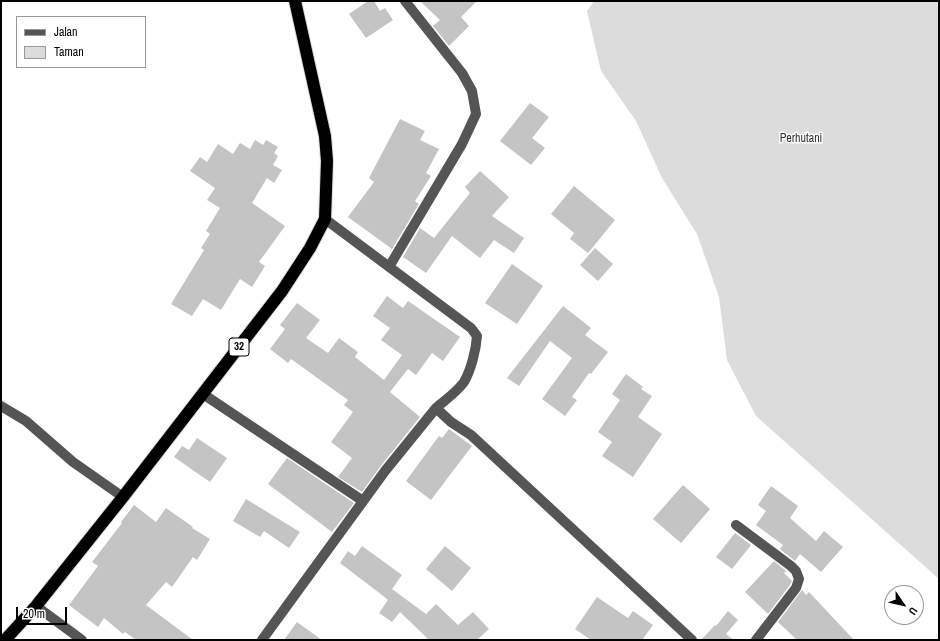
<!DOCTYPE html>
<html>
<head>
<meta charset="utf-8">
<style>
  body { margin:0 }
  #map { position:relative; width:940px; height:641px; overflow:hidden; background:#fff; font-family:"Archivo Narrow",sans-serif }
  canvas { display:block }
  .frame { position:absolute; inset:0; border:2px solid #000; pointer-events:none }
  .legend { position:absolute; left:16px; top:16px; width:130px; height:52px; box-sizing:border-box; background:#fff; border:1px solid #999; margin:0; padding:5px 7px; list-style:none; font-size:12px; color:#000 }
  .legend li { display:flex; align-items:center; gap:8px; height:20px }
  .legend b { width:20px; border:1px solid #999 }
  .north { position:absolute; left:884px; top:585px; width:40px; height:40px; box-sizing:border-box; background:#fff; border:1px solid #999; border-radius:50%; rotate:124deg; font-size:11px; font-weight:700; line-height:16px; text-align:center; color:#000 }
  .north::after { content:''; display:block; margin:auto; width:14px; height:18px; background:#000; clip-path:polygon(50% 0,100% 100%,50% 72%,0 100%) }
  .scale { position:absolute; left:16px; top:607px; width:51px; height:18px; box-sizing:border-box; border:2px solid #000; border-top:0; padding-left:5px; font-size:12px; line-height:14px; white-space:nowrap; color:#000; -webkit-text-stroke:3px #fff; paint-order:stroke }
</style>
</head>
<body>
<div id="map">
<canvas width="940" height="641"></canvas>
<div class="frame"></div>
<ul class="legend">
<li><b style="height:5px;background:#555"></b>Jalan</li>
<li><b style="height:11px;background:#dcdcdc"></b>Taman</li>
</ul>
<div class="north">U</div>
<div class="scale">20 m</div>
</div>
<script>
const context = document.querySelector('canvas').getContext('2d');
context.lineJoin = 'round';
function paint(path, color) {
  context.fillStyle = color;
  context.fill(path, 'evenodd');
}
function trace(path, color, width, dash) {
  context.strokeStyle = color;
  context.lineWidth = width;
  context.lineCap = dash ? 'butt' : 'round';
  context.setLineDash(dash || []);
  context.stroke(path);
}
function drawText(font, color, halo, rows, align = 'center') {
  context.font = font + ' "Archivo Narrow",sans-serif';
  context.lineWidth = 3;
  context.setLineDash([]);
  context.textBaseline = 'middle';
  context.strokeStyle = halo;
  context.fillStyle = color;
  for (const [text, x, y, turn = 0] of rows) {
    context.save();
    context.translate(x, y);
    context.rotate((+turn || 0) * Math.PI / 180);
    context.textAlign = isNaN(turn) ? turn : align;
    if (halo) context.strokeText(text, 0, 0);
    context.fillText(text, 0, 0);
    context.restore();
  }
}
paint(new Path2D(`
  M 594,1 L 939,1 L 939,579 L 756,416 L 727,360 L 719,297 L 697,234 L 662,178 L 636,121 L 601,71 L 587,11 Z`), '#dcdcdc');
paint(new Path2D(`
  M 368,1 L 374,1 L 380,11 L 385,8 L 393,20 L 366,38 L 349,14 Z
  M 420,1 L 477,1 L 461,17 L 469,26 L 449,46 L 433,26 L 440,20 Z
  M 530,103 L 549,117 L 532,138 L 545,148 L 531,165 L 500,141 Z
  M 400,119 L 425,131 L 420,140 L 439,149 L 426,173 L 431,176 L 415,201 L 419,204 L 392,249 L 348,217 L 374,182 L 369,178 Z
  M 255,140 L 263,145 L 266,140 L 278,147 L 274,153 L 278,156 L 273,165 L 282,170 L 274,183 L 267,178 L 252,203 L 285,226 L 259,262 L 265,266 L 252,287 L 240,279 L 221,310 L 203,299 L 192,316 L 171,304 L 204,250 L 201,248 L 210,234 L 206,231 L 220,208 L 207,200 L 215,188 L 190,171 L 200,157 L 207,162 L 218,144 L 233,154 L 240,143 L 250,149 Z
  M 480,171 L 509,197 L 492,216 L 524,238 L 514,253 L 494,240 L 480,258 L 452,236 L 426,273 L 403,257 L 420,228 L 434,238 L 470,193 L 465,187 Z
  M 574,186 L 615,220 L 588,253 L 570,239 L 574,233 L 551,214 Z
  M 595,248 L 613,264 L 598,281 L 580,265 Z
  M 512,264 L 543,286 L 517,324 L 485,303 Z
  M 387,296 L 403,308 L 408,301 L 460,337 L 443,361 L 432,353 L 416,375 L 408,369 L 390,392 L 420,417 L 380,467 L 362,492 L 338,477 L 352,458 L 331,442 L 353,412 L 344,405 L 348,400 L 291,359 L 288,363 L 270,349 L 285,329 L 280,325 L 297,303 L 320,320 L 306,338 L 328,353 L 339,338 L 358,352 L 355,357 L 384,380 L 402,355 L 381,340 L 390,328 L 373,316 Z
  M 563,306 L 591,328 L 585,335 L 608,352 L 591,374 L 589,373 L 572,397 L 577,400 L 565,416 L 542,399 L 572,358 L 550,341 L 519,386 L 507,378 Z
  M 626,374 L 643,387 L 641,389 L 652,396 L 638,417 L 662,434 L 633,477 L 602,456 L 612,442 L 598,432 L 620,400 L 612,394 Z
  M 449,429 L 472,446 L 431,500 L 406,481 L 439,436 L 442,438 Z
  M 197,438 L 227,458 L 210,482 L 174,457 L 182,446 L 189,450 Z
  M 287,458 L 354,503 L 332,532 L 268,484 Z
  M 683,485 L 710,509 L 681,543 L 653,519 Z
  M 771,486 L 798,506 L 790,518 L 816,541 L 824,531 L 843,547 L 821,572 L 800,554 L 795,561 L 780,549 L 783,545 L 756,525 L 766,511 L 758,505 Z
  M 246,499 L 300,532 L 289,548 L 264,531 L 260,537 L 233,521 Z
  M 134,505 L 156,522 L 166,508 L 193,527 L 192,528 L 210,539 L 197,560 L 193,557 L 172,587 L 166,582 L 146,605 L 193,640 L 136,640 L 125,632 L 123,634 L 104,618 L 98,627 L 69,605 L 98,566 L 92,562 L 122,523 L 121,522 Z
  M 735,533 L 751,545 L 732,569 L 716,557 Z
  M 362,546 L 402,575 L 392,589 L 426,614 L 436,604 L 458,625 L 473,612 L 489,629 L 477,640 L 429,640 L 400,612 L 392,622 L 379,613 L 388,600 L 382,595 L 340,563 L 348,551 L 355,556 Z
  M 445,546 L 471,568 L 452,591 L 426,569 Z
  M 774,561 L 786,571 L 784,573 L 792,581 L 790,585 L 768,614 L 745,592 Z
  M 802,590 L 806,595 L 809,592 L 854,640 L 797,640 L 778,622 Z
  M 597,597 L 628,618 L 633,611 L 653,625 L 642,640 L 591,640 L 575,629 Z
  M 728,611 L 738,620 L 726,634 L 734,640 L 701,640 L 715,625 L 716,626 Z
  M 297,622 L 322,640 L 284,640 Z`), '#c4c4c4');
const highway = new Path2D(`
  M 5,640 L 36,606 L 123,497 L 282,291 L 310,248 L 325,219 L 327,161 L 325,136 L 295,1`);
trace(highway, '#dbdbdb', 14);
trace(new Path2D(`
  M 325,219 L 471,328 L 477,336 C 476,350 471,370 464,382 C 457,392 445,400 436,408 L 451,422 L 471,435 L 692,640
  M 389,267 L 462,144 L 476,114 L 472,91 L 462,73 L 405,1
  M 203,394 L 363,501
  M 1,406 L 26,421 L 73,462 L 123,497
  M 736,525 L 791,566 L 796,571 L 799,579 L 796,588 L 756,640
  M 36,606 L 82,640
  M 262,640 L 385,471 L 436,408`), '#555', 10);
trace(highway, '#000', 12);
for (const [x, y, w] of [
  [239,347,20]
]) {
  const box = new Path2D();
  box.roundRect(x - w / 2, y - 9, w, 18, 3);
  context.fillStyle = '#fff';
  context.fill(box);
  trace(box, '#000', 1);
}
drawText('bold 11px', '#000', null, [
  ["32",239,347]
]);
drawText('12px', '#333', '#fff', [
  ["Perhutani",801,139]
]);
</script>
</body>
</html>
